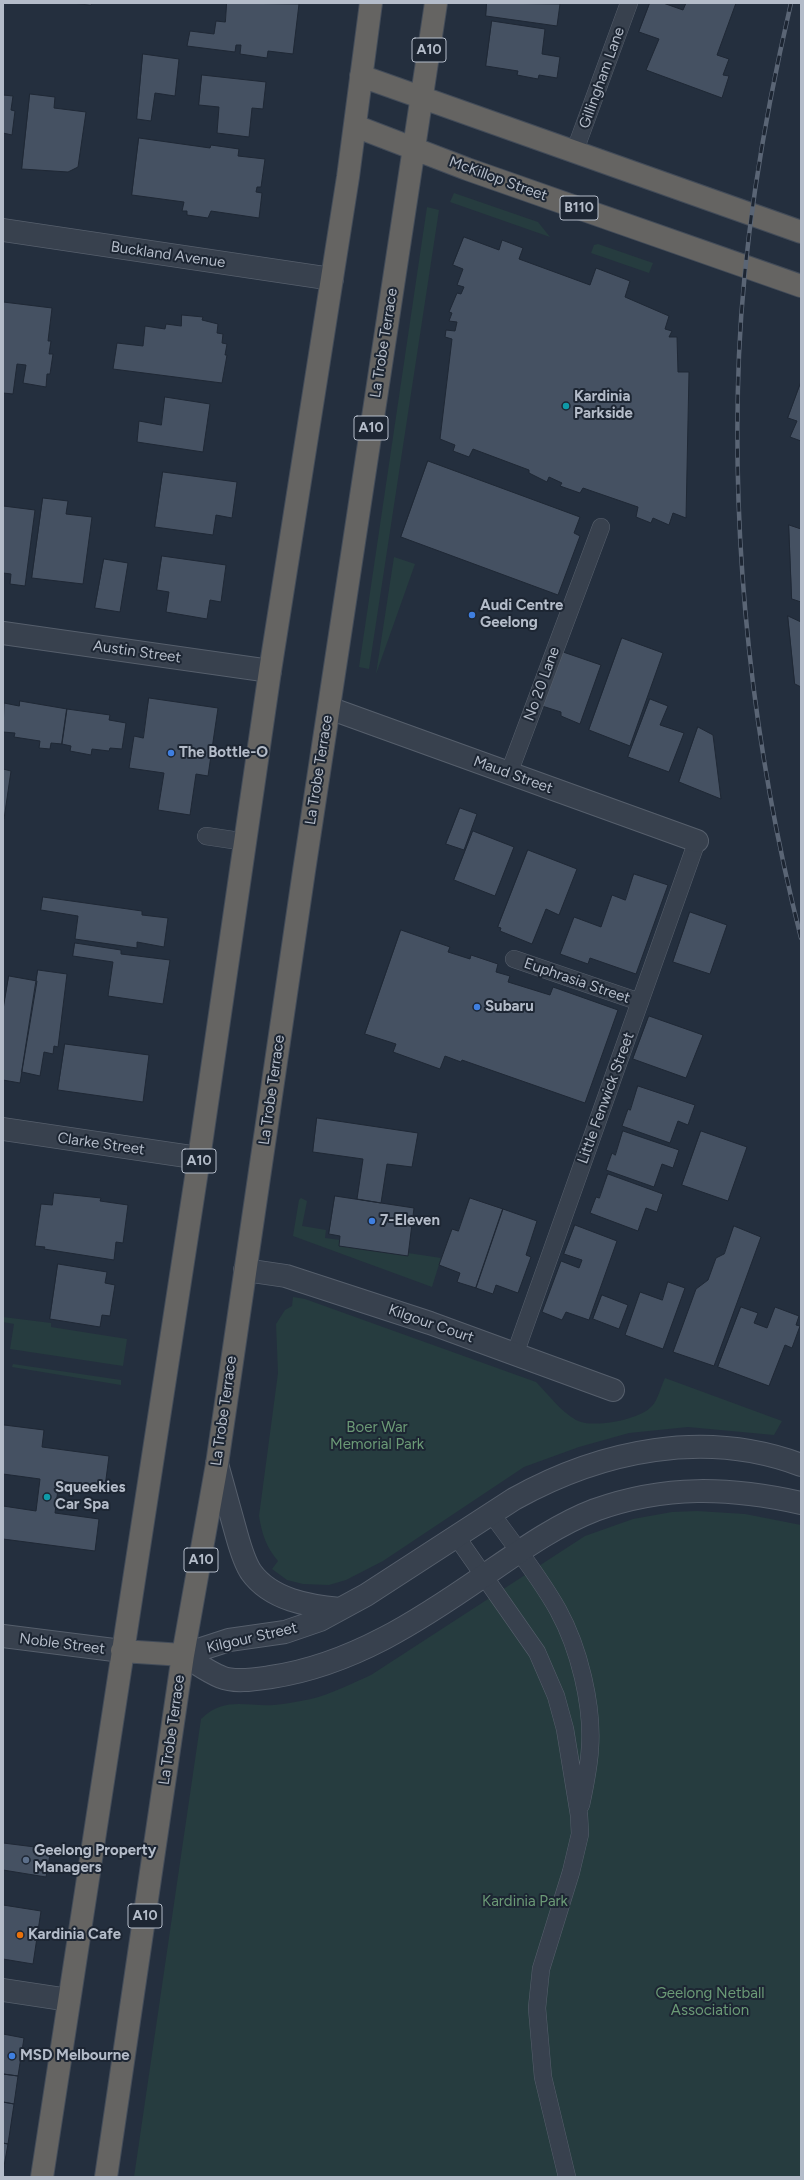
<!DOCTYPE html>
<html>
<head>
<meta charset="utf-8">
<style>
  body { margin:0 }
  #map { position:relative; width:804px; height:2180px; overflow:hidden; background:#242f3e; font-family:Figtree,sans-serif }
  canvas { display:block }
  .frame { position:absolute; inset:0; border:4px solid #b4bcc9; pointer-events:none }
</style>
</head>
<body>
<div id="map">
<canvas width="804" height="2180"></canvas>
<div class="frame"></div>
</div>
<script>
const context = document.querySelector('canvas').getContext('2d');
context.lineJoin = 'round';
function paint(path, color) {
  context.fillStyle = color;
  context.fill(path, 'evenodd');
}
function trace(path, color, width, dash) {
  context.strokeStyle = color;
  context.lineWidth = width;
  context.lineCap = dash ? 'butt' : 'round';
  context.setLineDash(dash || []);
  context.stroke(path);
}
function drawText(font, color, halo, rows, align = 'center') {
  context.font = font + ' Figtree,sans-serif';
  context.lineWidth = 4;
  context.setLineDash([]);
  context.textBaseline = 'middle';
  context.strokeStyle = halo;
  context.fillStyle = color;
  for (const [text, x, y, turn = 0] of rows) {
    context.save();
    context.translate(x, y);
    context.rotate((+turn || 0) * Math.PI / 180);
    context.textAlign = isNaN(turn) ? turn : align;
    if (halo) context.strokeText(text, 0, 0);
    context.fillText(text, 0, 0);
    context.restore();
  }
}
paint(new Path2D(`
  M 454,193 L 538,222 L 550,237 L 450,202 Z
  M 427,207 L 439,210 L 369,669 L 359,667 Z
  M 598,244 L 653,263 L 649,273 L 591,253 L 594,245 Z
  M 394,557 L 415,564 L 376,674 Z
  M 301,1198 L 307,1201 L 302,1226 L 326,1230 L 325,1238 L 340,1240 L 339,1246 L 407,1256 L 408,1253 L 441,1258 L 432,1287 L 293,1236 L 299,1200 Z
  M 293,1297 L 305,1299 L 536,1382 C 549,1395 560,1411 576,1420 C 592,1429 640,1420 652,1406 C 658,1400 661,1386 665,1378 L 782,1421 L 774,1435 L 688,1427 L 629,1433 L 579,1447 L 524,1467 L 383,1561 L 346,1580 L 329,1585 L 303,1584 L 287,1580 L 272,1569 L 278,1561 C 266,1547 262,1534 259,1516 L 278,1373 L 276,1324 L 285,1310 L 292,1306 Z
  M 3,1317 L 51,1323 L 51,1327 L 127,1339 L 123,1366 L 10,1349 L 14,1324 L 3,1322 Z
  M 13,1364 L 121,1380 L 121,1385 L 12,1367 Z
  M 697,1511 L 745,1514 L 801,1525 L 801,2177 L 134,2177 L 201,1719 C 225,1696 246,1707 274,1705 C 286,1704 299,1701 311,1699 C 331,1694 351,1684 371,1675 L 585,1536 L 633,1519 L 672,1512 Z`), '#263c3f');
const building = new Path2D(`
  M 73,3 L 92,3 L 91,5 Z
  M 227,3 L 299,4 L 293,54 L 268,51 L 267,58 L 240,54 L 241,45 L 236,45 L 235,52 L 187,46 L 190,31 L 214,34 L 216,21 L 225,22 Z
  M 487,3 L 560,4 L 557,26 L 486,16 Z
  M 650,3 L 663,3 L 683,10 L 686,3 L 736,3 L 717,55 L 729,59 L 723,75 L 729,76 L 722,98 L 646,70 L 659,39 L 639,32 Z
  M 492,21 L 545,29 L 542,54 L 560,57 L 557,78 L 539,75 L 538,79 L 517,75 L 518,71 L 486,66 Z
  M 143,54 L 179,59 L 175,96 L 155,93 L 151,121 L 137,119 Z
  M 202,75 L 266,82 L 263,109 L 252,108 L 249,137 L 217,133 L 219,107 L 199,105 Z
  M 30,94 L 55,97 L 54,108 L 86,112 L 78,167 L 68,172 L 22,169 Z
  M 3,95 L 13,96 L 11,110 L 15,111 L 12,135 L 3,133 Z
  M 139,138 L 210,148 L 211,145 L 239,149 L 238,156 L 265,159 L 261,187 L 257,187 L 256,192 L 262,193 L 259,218 L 211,211 L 208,218 L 187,215 L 187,211 L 182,211 L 184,202 L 132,195 Z
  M 464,237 L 499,250 L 502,240 L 523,248 L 519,259 L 590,285 L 596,268 L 630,281 L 625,297 L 669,316 L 665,329 L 672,331 L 669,337 L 677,337 L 678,372 L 689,372 L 686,518 L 673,513 L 669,525 L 653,518 L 651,523 L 636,517 L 638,507 L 583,488 L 580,493 L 560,486 L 562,483 L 549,477 L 547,482 L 529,473 L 529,470 L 473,449 L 469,457 L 453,451 L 455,445 L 440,439 L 452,339 L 445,337 L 446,330 L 455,331 L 457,322 L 449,321 L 452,313 L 449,312 L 457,293 L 461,294 L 464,287 L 457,285 L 463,269 L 453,265 Z
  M 3,302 L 52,308 L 48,341 L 51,341 L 49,354 L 53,354 L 50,374 L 47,374 L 46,387 L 23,383 L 26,365 L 17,364 L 13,394 L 3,393 Z
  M 182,315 L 203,317 L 202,320 L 218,324 L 217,333 L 223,334 L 222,343 L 227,344 L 225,355 L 227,355 L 222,383 L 113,369 L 117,343 L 143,346 L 145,326 L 165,329 L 166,324 L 181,326 Z
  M 801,382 L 801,441 L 790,437 L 797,421 L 788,418 Z
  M 165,397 L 210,404 L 203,452 L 137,442 L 139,421 L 161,425 Z
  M 428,461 L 580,517 L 574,533 L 580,536 L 558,595 L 401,537 Z
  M 163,472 L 237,482 L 232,518 L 216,515 L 213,535 L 155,527 Z
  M 43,498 L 68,501 L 66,514 L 92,517 L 83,584 L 32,578 Z
  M 3,506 L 35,510 L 25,586 L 10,584 L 11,574 L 3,573 Z
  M 789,525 L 801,529 L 801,602 L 792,599 Z
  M 162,556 L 226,565 L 221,602 L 210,600 L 207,619 L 166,612 L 169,592 L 157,590 Z
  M 104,559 L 128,563 L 120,612 L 95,608 Z
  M 788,616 L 801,622 L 801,687 L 795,684 Z
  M 622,638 L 663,653 L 630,746 L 589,730 Z
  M 563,652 L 601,665 L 580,724 L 561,716 L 561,712 L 542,706 Z
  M 149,698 L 218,708 L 208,776 L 196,774 L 190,815 L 158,810 L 164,773 L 129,768 L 134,736 L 143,738 Z
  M 650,699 L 668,706 L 660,725 L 684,733 L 669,772 L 628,757 Z
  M 20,701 L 67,709 L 62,744 L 51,743 L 50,749 L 39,748 L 40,741 L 14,737 L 15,733 L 3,732 L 4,703 L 19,706 Z
  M 67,709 L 110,715 L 109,720 L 126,723 L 122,749 L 110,748 L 109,751 L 92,749 L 91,755 L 70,751 L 71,746 L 62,744 Z
  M 698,727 L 713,735 L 721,799 L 679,782 Z
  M 3,769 L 11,771 L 4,819 L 3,818 Z
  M 460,808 L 477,814 L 464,850 L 446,844 Z
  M 473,831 L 514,847 L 495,896 L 454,880 Z
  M 528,850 L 577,869 L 559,915 L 546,909 L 532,944 L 500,931 L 501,928 L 498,927 Z
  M 634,874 L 668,885 L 636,974 L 590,958 L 588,964 L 560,954 L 574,917 L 601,927 L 612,895 L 625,900 Z
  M 43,897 L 142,911 L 142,915 L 168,918 L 164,947 L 137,942 L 137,948 L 75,939 L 78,916 L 41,910 Z
  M 690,912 L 727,925 L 710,974 L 673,962 Z
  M 401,930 L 450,947 L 448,952 L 470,959 L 471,955 L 498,964 L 496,972 L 510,976 L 508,982 L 550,995 L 553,987 L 618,1010 L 585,1103 L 462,1060 L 461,1062 L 445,1056 L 440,1069 L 393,1052 L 396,1044 L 365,1034 Z
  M 75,943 L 121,950 L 121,954 L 170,960 L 163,1004 L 108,996 L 113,962 L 73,956 Z
  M 38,970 L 67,974 L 58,1047 L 54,1046 L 53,1054 L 44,1052 L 40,1076 L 22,1072 Z
  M 9,976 L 37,981 L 20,1083 L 3,1080 L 3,1010 Z
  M 649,1016 L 703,1035 L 686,1078 L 633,1059 Z
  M 65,1044 L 149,1055 L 143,1102 L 58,1090 Z
  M 638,1086 L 695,1105 L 688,1125 L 678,1121 L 670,1143 L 622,1126 L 628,1109 L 630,1110 Z
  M 317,1118 L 418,1133 L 412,1167 L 387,1164 L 381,1203 L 357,1199 L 363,1159 L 313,1152 Z
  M 623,1131 L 679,1150 L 673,1168 L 662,1164 L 654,1187 L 606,1170 L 612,1153 L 615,1155 Z
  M 701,1131 L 747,1147 L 728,1201 L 682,1185 Z
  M 608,1174 L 663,1194 L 657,1212 L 646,1208 L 638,1231 L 590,1213 L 596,1197 L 599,1198 Z
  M 54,1193 L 101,1198 L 100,1201 L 128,1205 L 123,1243 L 116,1242 L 114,1260 L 44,1249 L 45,1247 L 35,1246 L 41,1204 L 52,1205 Z
  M 335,1196 L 414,1208 L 408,1256 L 339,1246 L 340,1236 L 329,1234 Z
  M 470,1198 L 503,1209 L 476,1288 L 457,1282 L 460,1273 L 439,1265 L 452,1229 L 458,1231 Z
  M 503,1209 L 537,1221 L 526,1255 L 531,1257 L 518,1293 L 496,1285 L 493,1294 L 476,1288 Z
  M 575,1225 L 617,1241 L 589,1320 L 566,1312 L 562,1320 L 542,1312 L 561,1261 L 579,1268 L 582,1260 L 564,1254 Z
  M 734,1226 L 761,1237 L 714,1366 L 673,1352 L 696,1289 L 708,1280 L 716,1258 L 724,1254 Z
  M 58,1264 L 107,1272 L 105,1283 L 115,1285 L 110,1316 L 102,1315 L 100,1327 L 50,1319 Z
  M 668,1282 L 685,1288 L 663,1349 L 625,1335 L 640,1292 L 662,1300 Z
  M 602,1295 L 628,1305 L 619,1329 L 593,1319 Z
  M 741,1307 L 758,1313 L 754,1323 L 767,1328 L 775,1307 L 799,1316 L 796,1325 L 800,1326 L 792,1348 L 785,1345 L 769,1386 L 718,1367 Z
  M 4,1425 L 44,1430 L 42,1447 L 109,1456 L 105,1487 L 59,1481 L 55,1513 L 99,1519 L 95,1551 L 3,1539 L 3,1506 L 36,1511 L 40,1479 L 3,1474 Z
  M 3,1843 L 51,1849 L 46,1877 L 3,1870 Z
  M 3,1905 L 41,1911 L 33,1964 L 3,1959 Z
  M 3,2034 L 24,2038 L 18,2076 L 3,2074 Z
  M 3,2074 L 18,2076 L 14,2104 L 3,2102 Z
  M 3,2102 L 14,2104 L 8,2144 L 3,2143 Z
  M 3,2143 L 8,2144 L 3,2172 Z`);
paint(building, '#455162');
trace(building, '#1f2835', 1);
const service = new Path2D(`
  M 574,153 L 629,3
  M 509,773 L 601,527
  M 206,836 L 246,842
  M 514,959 L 640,1002
  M 515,1354 L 697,841
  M 491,1513 C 514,1545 539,1576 558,1610 C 579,1648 593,1705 590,1748 C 589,1767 585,1786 581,1805
  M 456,1536 L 537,1652 L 556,1696 L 565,1729 L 579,1815 L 580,1834 L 571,1872 L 541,1969 L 537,2008 L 543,2077 L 567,2177`);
const minor = new Path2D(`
  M 3,230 L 332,279
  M 3,633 L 270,671
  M 329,708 L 697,841
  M 3,1129 L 199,1158
  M 245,1270 L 286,1276 L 430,1323 L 613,1390
  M 3,1990 L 69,2000`);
const tertiary = new Path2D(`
  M 217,1464 C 223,1486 229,1507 235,1529 C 239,1543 243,1560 251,1572 C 271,1600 309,1606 340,1609
  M 3,1636 L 122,1651
  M 183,1655 C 195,1662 208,1672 221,1677 C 235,1683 257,1679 271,1677 C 352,1665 420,1620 485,1575 C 520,1551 556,1525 595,1510 C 665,1485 729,1487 801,1503
  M 183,1655 L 229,1640 L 285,1632 L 320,1620 L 366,1595 L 514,1499 C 602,1450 705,1429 801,1465`);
const trunk = new Path2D(`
  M 361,76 L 801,232
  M 355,126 L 467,169 L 801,286
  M 122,1651 L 183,1655
  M 42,2177 L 199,1158 L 270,671 L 348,177 L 371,3
  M 106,2177 L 183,1655 L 217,1464 L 304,871 L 436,3`);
trace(service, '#565f6c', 18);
trace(minor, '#565f6c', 24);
trace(tertiary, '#565f6c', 24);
trace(trunk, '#434c59', 24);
trace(service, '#38414e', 17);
trace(minor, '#38414e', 22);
trace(tertiary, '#38414e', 22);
trace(trunk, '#656462', 22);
const rail = new Path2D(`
  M 791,3 C 764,119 744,236 739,355 C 731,550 753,749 801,938`);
trace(rail, '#5a6575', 4.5);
trace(rail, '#1d2633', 3, [9]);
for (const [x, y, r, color] of [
  [566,406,4,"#0f9aa8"],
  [472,615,4,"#3f7fe0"],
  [171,753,4,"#3f7fe0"],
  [477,1007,4,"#3f7fe0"],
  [372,1221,4,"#3f7fe0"],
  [47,1497,4,"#0f9aa8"],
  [26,1860,4,"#5c6f8a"],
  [20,1935,4,"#e8710a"],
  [12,2056,4,"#3f7fe0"]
]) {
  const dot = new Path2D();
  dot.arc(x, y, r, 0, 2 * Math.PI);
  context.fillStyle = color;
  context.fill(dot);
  trace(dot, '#1d2633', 1.5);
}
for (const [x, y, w] of [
  [429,50,34],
  [579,208,38],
  [371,428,34],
  [199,1161,34],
  [201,1560,34],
  [145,1916,34]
]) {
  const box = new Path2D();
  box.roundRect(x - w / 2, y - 12, w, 24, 3);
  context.fillStyle = '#1d2633';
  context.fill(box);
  trace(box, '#b4bcc9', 1);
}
drawText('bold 14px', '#b4bcc9', null, [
  ["A10",429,50],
  ["B110",579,208],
  ["A10",371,428],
  ["A10",199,1161],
  ["A10",201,1560],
  ["A10",145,1916]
]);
drawText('15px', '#b4bcc9', '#1d2633', [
  ["Gillingham Lane",602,78,-70],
  ["McKillop Street",498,179,20],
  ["Buckland Avenue",168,255,8],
  ["La Trobe Terrace",384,343,-81],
  ["Austin Street",137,652,8],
  ["No 20 Lane",542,684,-70],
  ["La Trobe Terrace",319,770,-81],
  ["Maud Street",513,775,20],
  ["Euphrasia Street",577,981,19],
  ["La Trobe Terrace",272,1090,-82],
  ["Little Fenwick Street",606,1098,-70],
  ["Clarke Street",101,1144,8],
  ["Kilgour Court",431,1324,19],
  ["La Trobe Terrace",224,1411,-82],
  ["Kilgour Street",252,1638,-13],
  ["Noble Street",62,1644,7],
  ["La Trobe Terrace",172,1730,-82]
]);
drawText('bold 15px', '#b4bcc9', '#1d2633', [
  ["Kardinia",574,397],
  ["Parkside",574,414],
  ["Audi Centre",480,606],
  ["Geelong",480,623],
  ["The Bottle-O",179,753],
  ["Subaru",485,1007],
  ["7-Eleven",380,1221],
  ["Squeekies",55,1488],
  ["Car Spa",55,1505],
  ["Geelong Property",34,1851],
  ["Managers",34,1868],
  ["Kardinia Cafe",28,1935],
  ["MSD Melbourne",20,2056]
], 'left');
drawText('15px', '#6b9a76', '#1d2633', [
  ["Boer War",377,1428],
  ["Memorial Park",377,1445],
  ["Kardinia Park",525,1902],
  ["Geelong Netball",710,1994],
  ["Association",710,2011]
]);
</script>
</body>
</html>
